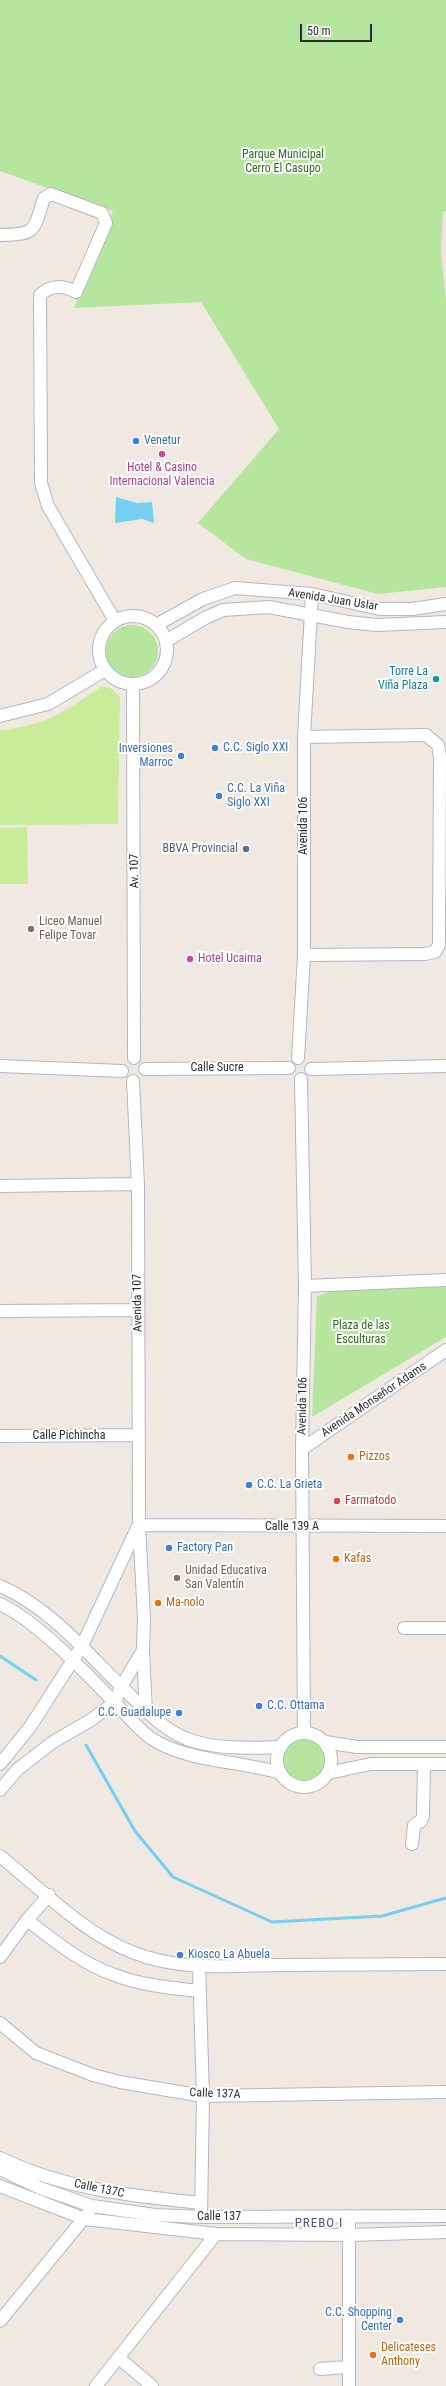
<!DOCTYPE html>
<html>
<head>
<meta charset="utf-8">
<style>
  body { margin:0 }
  #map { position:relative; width:446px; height:2386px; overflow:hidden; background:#efe9e1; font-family:"Roboto Condensed",sans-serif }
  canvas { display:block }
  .scale { position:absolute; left:300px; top:24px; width:72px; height:18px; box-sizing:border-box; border:2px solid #2e2e2e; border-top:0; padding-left:5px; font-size:12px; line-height:14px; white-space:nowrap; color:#2e2e2e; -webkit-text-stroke:3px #fff; paint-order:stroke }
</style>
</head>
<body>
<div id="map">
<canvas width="446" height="2386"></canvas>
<div class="scale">50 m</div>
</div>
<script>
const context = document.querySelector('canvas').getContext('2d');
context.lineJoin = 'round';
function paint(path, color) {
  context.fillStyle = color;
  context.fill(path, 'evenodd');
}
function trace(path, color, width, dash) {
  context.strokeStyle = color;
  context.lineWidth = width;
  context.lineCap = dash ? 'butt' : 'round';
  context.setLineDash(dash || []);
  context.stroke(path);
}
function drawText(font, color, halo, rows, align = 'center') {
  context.font = font + ' "Roboto Condensed",sans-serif';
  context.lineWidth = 4;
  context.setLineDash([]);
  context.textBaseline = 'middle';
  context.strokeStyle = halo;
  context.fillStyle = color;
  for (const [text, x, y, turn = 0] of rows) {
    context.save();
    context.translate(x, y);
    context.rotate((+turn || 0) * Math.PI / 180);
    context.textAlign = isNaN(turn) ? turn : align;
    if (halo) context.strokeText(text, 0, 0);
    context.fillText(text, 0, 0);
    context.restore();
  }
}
paint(new Path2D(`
  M 446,211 L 446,300 L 441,253 L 443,212 Z`), '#f5dfe0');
paint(new Path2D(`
  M 0,0 L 446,0 L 446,211 L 443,212 L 441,253 L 446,300 L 446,587 L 378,594 L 246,559 L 198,523 L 279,429 L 201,302 L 74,308 L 113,211 L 0,171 Z
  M106 651a26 26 0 1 1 52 0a26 26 0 1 1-52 0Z
  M 446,1285 L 446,1337 L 312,1417 L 317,1296 L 332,1291 Z
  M281 1759a24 24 0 1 1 48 0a24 24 0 1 1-48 0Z`), '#b6e59e');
paint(new Path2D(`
  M 102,686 L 112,689 L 120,697 L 118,824 L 0,825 L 0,730 C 49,725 63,712 102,686 Z
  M 27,827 L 28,884 L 0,884 L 0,828 Z`), '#c9ec9a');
paint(new Path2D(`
  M 116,497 L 137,503 L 152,502 L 154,523 L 142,519 L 115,523 Z`), '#75cff0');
trace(new Path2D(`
  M 0,1656 L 36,1680
  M 86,1745 L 135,1831 L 173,1877 L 272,1922 L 382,1916 L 446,1898`), '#75cff0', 3);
const minor = new Path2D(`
  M 0,235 C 37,234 33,232 44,198 L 51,194 L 102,213 L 106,223 L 76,292 C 63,285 50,285 40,295 L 41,483 L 48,506 L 115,621
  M99 650a34 34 0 1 1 68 0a34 34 0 1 1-68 0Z
  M 156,625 L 203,599 L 235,588 L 312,594 L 380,609 L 412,609 L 446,604
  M 166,641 L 205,618 L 223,610 L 269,607 L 348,622 L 377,625 L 446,622
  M 133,684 L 134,1058
  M 0,716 L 48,704 L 105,670
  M 304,955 L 425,954 L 435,952 L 439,945 L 440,757 L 438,745 L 426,735 L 304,737
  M 298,1058 L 304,955 L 304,737 L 312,594
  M 0,1066 L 122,1071
  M 145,1069 L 289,1068
  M 311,1069 L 446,1066
  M 301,1079 L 305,1286 L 302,1449 L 304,1733
  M 0,1186 L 138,1184
  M 305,1286 L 446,1280
  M 0,1311 L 138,1310
  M 0,1436 L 139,1435
  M 302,1449 L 446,1350
  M 139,1525 L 446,1526
  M 0,1586 C 52,1608 90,1657 130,1695 C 148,1713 163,1729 187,1739 C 217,1750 250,1748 281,1747
  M 0,1604 C 37,1621 86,1673 115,1703 C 127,1715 139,1730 152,1739 C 188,1762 241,1761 281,1773
  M 404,1628 L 446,1628
  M 143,1651 L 146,1712
  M277 1760a27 27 0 1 1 54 0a27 27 0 1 1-54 0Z
  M 325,1742 L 357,1747 L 446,1747
  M 0,1764 L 30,1727 L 82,1646 L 138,1526
  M 328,1773 L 371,1764 L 446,1764
  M 0,1790 L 18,1769 L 53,1742 L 91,1720 L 115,1702 L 121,1687 L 143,1650 L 144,1618 L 139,1525 L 138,1184 L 133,1081
  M 412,1844 L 414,1825 L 421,1821 L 423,1816 L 424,1764
  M 0,1856 C 41,1889 83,1933 132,1952 C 178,1971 230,1966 279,1965 C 335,1965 390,1964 446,1964
  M 27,1920 C 53,1940 81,1963 112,1974 C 139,1985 171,1988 200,1991
  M 0,1957 L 27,1920 L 49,1895
  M 199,1966 L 203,2096 L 201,2217
  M 0,2023 L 36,2053 L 93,2075 L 120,2082 L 203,2096 L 446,2092
  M 0,2158 C 63,2189 133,2196 201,2203
  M 0,2169 L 40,2188 L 92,2206 L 155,2215 L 201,2217 L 446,2216
  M 0,2186 L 85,2219 L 216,2234 L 350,2235 L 446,2232
  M 0,2321 L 89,2212
  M 119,2358 L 152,2386
  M 320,2369 L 347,2367
  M 96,2386 L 216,2234
  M 349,2386 L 349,2216`);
trace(minor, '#b4b7c1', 14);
trace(minor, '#fff', 12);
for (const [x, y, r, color] of [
  [136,441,4,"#3f7fe0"],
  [162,454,4,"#d1479c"],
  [436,679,4,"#0f9aa8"],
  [215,748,4,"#3f7fe0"],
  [181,756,4,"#3f7fe0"],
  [219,796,4,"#3f7fe0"],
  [246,849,4,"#5c6f8a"],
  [31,929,4,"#8d6e63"],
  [190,959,4,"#d1479c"],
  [351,1457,4,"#e8710a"],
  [249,1485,4,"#3f7fe0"],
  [337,1501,4,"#e0444e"],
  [169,1548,4,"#3f7fe0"],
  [336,1559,4,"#e8710a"],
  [177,1578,4,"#8d6e63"],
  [158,1603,4,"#e8710a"],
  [259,1706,4,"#3f7fe0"],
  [179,1713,4,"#3f7fe0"],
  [180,1955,4,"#3f7fe0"],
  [400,2320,4,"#3f7fe0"],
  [373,2355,4,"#e8710a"]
]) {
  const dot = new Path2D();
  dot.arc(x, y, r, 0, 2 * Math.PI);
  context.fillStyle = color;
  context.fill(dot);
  trace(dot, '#fff', 1.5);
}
drawText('12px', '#2c6e1b', '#fff', [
  ["Parque Municipal",283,155],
  ["Cerro El Casupo",283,169],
  ["Plaza de las",361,1326],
  ["Esculturas",361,1340]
]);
drawText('12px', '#366cbe', '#fff', [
  ["Venetur",144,441],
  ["C.C. Siglo XXI",223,748],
  ["Inversiones",173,749,"right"],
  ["Marroc",173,763,"right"],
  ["C.C. La Viña",227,789],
  ["Siglo XXI",227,803],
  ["C.C. La Grieta",257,1485],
  ["Factory Pan",177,1548],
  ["C.C. Ottama",267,1706],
  ["C.C. Guadalupe",171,1713,"right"],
  ["Kiosco La Abuela",188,1955],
  ["C.C. Shopping",392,2313,"right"],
  ["Center",392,2327,"right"]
], 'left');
drawText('12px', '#b23c85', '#fff', [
  ["Hotel & Casino",162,468],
  ["Internacional Valencia",162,482],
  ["Hotel Ucaima",198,959,"left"]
]);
drawText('12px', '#2e2e2e', '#fff', [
  ["Avenida Juan Uslar",333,600,9],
  ["Avenida 106",304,826,-90],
  ["Av. 107",135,871,-91],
  ["Calle Sucre",217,1068],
  ["Avenida 107",138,1303,-91],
  ["Avenida Monseñor Adams",374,1400,-34],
  ["Avenida 106",303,1406,-89],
  ["Calle Pichincha",69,1436],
  ["Calle 139 A",292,1527],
  ["Calle 137A",215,2094,2],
  ["Calle 137C",99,2189,12],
  ["Calle 137",219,2217]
]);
drawText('12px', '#0d838f', '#fff', [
  ["Torre La",428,672],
  ["Viña Plaza",428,686]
], 'right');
drawText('12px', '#4e5e75', '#fff', [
  ["BBVA Provincial",238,849]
], 'right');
drawText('12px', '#785e54', '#fff', [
  ["Liceo Manuel",39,922],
  ["Felipe Tovar",39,936],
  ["Unidad Educativa",185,1571],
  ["San Valentín",185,1585]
], 'left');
drawText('12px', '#c56008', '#fff', [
  ["Pizzos",359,1457],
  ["Kafas",344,1559],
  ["Ma-nolo",166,1603],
  ["Delicateses",381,2348],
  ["Anthony",381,2362]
], 'left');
drawText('12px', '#be3a42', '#fff', [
  ["Farmatodo",345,1501]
], 'left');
context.letterSpacing = '1px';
drawText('13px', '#4d5680', '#fff', [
  ["PREBO I",319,2224]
]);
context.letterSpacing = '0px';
</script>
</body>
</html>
